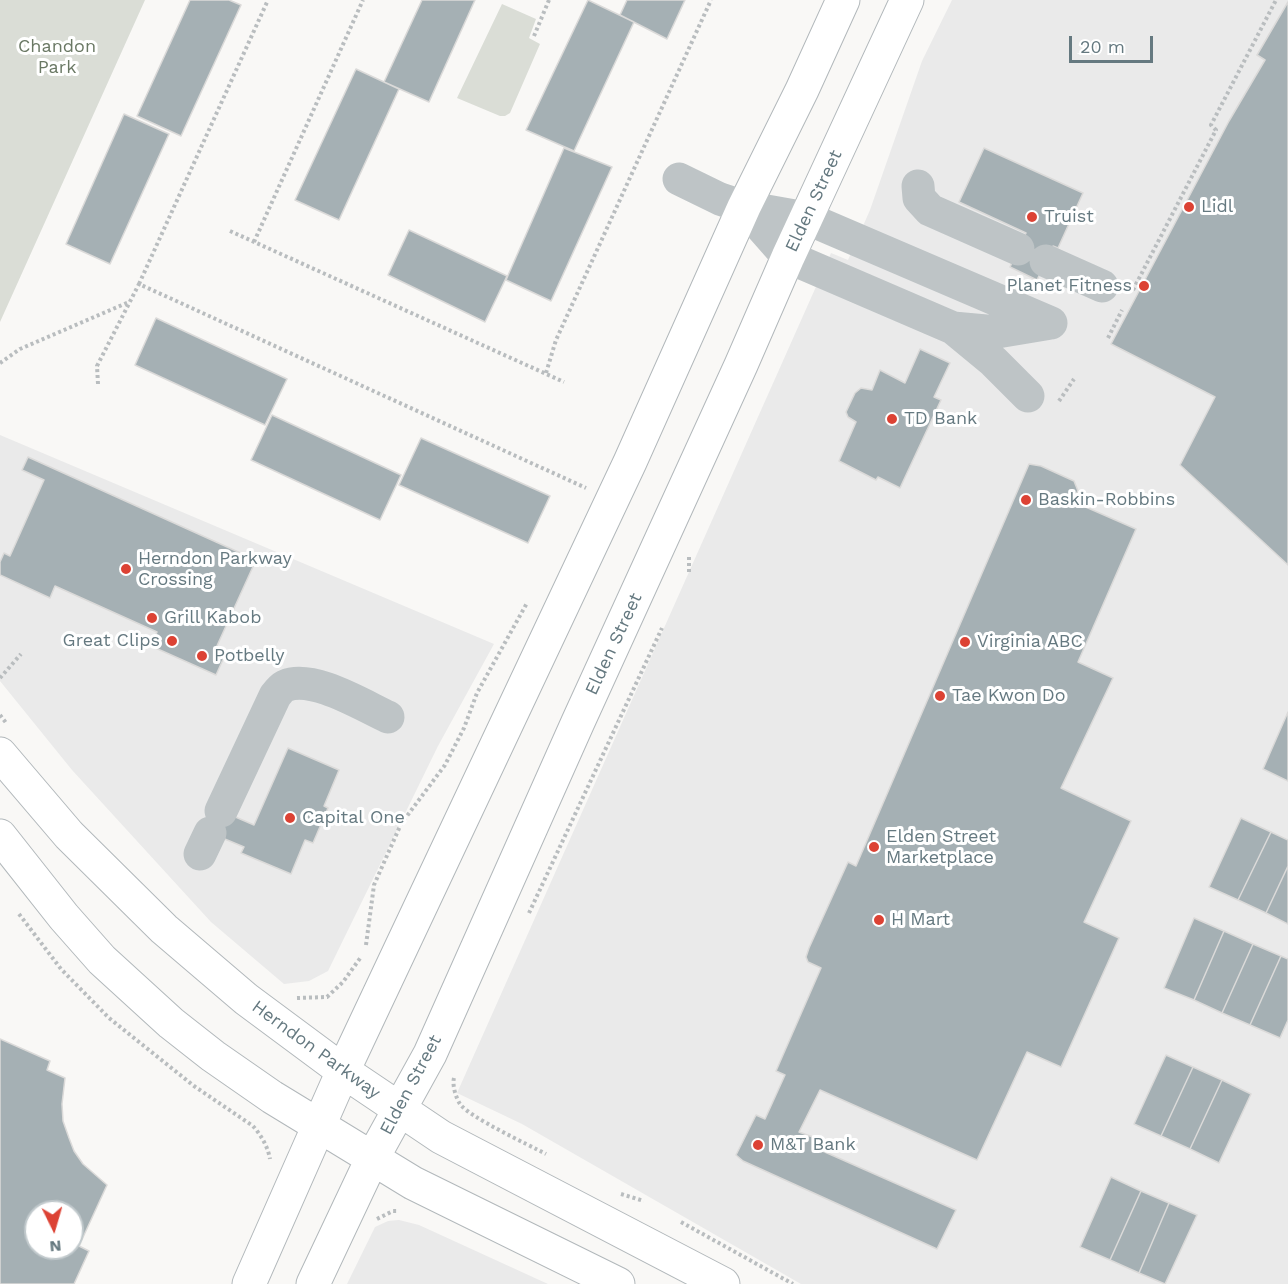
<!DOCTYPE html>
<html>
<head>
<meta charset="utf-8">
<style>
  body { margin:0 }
  #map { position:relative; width:1288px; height:1284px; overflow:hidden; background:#f9f8f6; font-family:"Work Sans",sans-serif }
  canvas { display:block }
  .north { position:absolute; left:24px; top:1200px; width:60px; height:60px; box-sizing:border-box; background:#fff; border:2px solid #c1c9cc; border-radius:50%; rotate:175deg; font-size:16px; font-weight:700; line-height:24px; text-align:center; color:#657980 }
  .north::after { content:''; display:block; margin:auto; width:21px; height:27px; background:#dc4234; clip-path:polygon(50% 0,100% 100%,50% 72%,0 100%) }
  .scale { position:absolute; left:1069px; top:36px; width:84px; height:27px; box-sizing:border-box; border:3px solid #657980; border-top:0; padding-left:8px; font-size:18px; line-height:21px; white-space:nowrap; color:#657980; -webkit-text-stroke:4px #fff; paint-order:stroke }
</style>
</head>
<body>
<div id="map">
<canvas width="1288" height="1284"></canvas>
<div class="north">N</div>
<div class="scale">20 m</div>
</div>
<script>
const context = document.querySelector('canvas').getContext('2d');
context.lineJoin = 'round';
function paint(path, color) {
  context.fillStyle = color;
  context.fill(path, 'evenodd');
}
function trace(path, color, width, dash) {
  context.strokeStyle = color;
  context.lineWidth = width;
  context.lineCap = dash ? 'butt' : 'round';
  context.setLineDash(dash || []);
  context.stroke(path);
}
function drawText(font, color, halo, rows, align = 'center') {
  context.font = font + ' "Work Sans",sans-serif';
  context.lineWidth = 6;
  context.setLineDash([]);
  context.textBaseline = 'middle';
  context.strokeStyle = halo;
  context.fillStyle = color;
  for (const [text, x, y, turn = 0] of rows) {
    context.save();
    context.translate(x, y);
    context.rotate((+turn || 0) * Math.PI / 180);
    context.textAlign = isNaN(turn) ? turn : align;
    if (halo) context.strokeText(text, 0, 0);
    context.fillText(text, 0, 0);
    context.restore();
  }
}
paint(new Path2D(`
  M 952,0 L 1288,0 L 1288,1284 L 801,1284 L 522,1124 L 457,1093 L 831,253 L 848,260 L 870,210 L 922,61 Z
  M 0,435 L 494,644 L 438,746 L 328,971 L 309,981 L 284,984 L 211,922 L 72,770 L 0,681 Z
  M 399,1220 L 419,1225 L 548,1284 L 347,1284 L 375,1227 L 388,1221 Z`), '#eaeaea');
paint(new Path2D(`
  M 0,0 L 145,0 L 0,322 Z
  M 502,4 L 536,19 L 529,38 L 540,44 L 510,113 L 505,116 L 500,116 L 457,98 Z`), '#daddd6');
const building = new Path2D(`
  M 190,0 L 229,0 L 241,5 L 181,136 L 137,116 Z
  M 422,0 L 475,0 L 429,102 L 384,82 Z
  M 588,0 L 634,22 L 574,151 L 526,130 Z
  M 627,0 L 685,0 L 667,39 L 620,15 Z
  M 1288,2 L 1288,565 L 1180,465 L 1215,397 L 1111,344 L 1229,121 L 1265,60 L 1257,55 Z
  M 356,69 L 399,89 L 339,220 L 295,200 Z
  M 124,114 L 169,134 L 110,264 L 66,244 Z
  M 564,148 L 612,167 L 551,301 L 506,280 Z
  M 984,148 L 1083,193 L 1058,248 L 1053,246 L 1037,280 L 1010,267 L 1026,233 L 959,202 Z
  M 409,230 L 507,276 L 485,322 L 388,275 Z
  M 156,318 L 287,379 L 265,425 L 135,365 Z
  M 920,349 L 950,363 L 934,397 L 941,400 L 900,488 L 878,477 L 876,480 L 839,461 L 856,422 L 848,417 L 846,412 L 855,393 L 861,388 L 872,390 L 880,370 L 905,383 Z
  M 272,415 L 401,475 L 380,520 L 251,460 Z
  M 421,438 L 550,496 L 528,543 L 399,485 Z
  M 28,457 L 256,560 L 216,648 L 226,653 L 216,675 L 151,646 L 157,632 L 55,586 L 50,598 L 0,575 L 0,562 L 4,553 L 10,556 L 44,480 L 22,470 Z
  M 1029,464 L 1041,466 L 1074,481 L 1078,491 L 1072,501 L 1136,529 L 1078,662 L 1113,678 L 1061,788 L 1131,821 L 1084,922 L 1119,938 L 1061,1067 L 1027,1052 L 977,1160 L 820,1090 L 799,1132 L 821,1140 L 818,1149 L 956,1210 L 937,1249 L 743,1161 L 736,1155 L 756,1115 L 765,1119 L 785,1075 L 776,1071 L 821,968 L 808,962 L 806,957 L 809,948 L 848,862 L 856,866 Z
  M 1288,712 L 1288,781 L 1263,769 Z
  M 288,748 L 339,770 L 324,806 L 328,808 L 313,843 L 305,840 L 291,874 L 241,853 L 244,847 L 208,832 L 217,809 L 254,825 Z
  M 1241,818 L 1271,832 L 1238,900 L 1209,887 Z
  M 1271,832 L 1288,840 L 1288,866 L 1266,913 L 1238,900 Z
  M 1288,866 L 1288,924 L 1266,913 Z
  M 1194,918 L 1224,931 L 1194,1000 L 1164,988 Z
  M 1224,931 L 1253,944 L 1222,1013 L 1194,1000 Z
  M 1253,944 L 1281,956 L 1250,1025 L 1222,1013 Z
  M 1281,956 L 1288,959 L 1288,1020 L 1280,1038 L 1250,1025 Z
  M 0,1039 L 50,1061 L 47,1070 L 65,1078 L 62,1104 L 63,1121 L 69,1138 L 74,1151 L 83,1164 L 107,1185 L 79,1246 L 89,1251 L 74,1284 L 0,1284 ZM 36,1212 L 72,1212 L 72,1248 L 36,1248 Z
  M 1166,1055 L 1193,1067 L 1161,1136 L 1134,1124 Z
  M 1193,1067 L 1222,1080 L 1190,1149 L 1161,1136 Z
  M 1222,1080 L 1251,1094 L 1219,1163 L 1190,1149 Z
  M 1111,1177 L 1141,1191 L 1110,1260 L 1080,1247 Z
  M 1141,1191 L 1169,1203 L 1139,1273 L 1110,1260 Z
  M 1169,1203 L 1197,1215 L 1165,1284 L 1139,1273 Z`);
paint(building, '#a5b0b4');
trace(building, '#dbdad9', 1.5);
const major = new Path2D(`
  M 0,754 L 69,835 L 164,929 L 246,999 L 343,1071 L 441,1137 L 723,1284
  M 0,836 L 64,917 L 102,960 L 171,1023 L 213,1056 L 272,1097 L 413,1183 L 618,1284
  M 249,1284 L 343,1071 L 630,462 L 744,207 L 802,90 L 843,0
  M 313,1284 L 372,1159 L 430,1054 L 578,722 L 741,365 L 788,257 L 907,0`);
trace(major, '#b2b8bb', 35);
trace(new Path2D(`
  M 534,36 L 549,0
  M 230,231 L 564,382
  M 254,242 L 363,0
  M 139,284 L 268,0
  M 1133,290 L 1216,130 L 1211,125 L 1276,0
  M 1108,338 L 1122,310
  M 0,363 L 20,349 L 129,302
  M 546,373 L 556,340 L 711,0
  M 98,384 L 97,366 L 139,284 L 586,488
  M 1059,401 L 1074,379
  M 689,557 L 689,572
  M 0,678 L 21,654
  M 0,715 L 7,724
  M 529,913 L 662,628
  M 19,914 L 61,969 L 109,1018 L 194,1086 L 253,1126 C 261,1135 268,1147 270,1159
  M 366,945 L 374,885 L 401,824 L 445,765 L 464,728 L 477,693 L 527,603
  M 297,998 L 327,997 L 343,982 L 361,957
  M 454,1078 C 452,1085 456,1098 460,1104 C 469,1117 529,1145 546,1154
  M 621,1194 L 644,1201
  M 377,1219 L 393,1211 L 398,1211
  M 681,1222 L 793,1284`), '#b9bdbf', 4, [3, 3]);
trace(new Path2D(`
  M 679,179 L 720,199 L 744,207 L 806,218 L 1051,323
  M 918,186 L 919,198 L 930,210 L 1018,249
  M 744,207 L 788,257 L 953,328 L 993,361 L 1028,396
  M 1046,261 L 1102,286
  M 953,328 L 997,332 L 1051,323
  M 221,811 L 275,696 C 278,692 281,688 285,686 C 312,674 362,705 388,717
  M 200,854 L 210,833`), '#bec4c6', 33);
trace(major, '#fff', 33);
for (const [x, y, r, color] of [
  [1189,207,6,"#dc4234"],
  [1032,217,6,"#dc4234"],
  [1144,286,6,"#dc4234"],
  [892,419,6,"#dc4234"],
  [1026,500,6,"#dc4234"],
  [126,569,6,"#dc4234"],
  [152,618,6,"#dc4234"],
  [172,641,6,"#dc4234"],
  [965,642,6,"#dc4234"],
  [202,656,6,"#dc4234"],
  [940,696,6,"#dc4234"],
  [290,818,6,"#dc4234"],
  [874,847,6,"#dc4234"],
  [879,920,6,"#dc4234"],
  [758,1145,6,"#dc4234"]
]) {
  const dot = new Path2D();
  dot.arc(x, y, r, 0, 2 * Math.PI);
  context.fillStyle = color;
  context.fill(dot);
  trace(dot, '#fff', 2);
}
drawText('18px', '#6a7864', '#fff', [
  ["Chandon",57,47],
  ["Park",57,68]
]);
drawText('18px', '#657980', '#fff', [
  ["Elden Street",814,201,-65],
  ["Elden Street",614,644,-65],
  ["Herndon Parkway",316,1050,36],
  ["Elden Street",411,1085,-62]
]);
drawText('18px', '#657980', '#fff', [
  ["Lidl",1201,207],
  ["Truist",1044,217],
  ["Planet Fitness",1132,286,"right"],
  ["TD Bank",904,419],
  ["Baskin-Robbins",1038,500],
  ["Herndon Parkway",138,559],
  ["Crossing",138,580],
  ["Grill Kabob",164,618],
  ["Great Clips",160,641,"right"],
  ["Virginia ABC",977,642],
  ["Potbelly",214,656],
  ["Tae Kwon Do",952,696],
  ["Capital One",302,818],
  ["Elden Street",886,837],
  ["Marketplace",886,858],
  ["H Mart",891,920],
  ["M&T Bank",770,1145]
], 'left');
</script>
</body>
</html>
